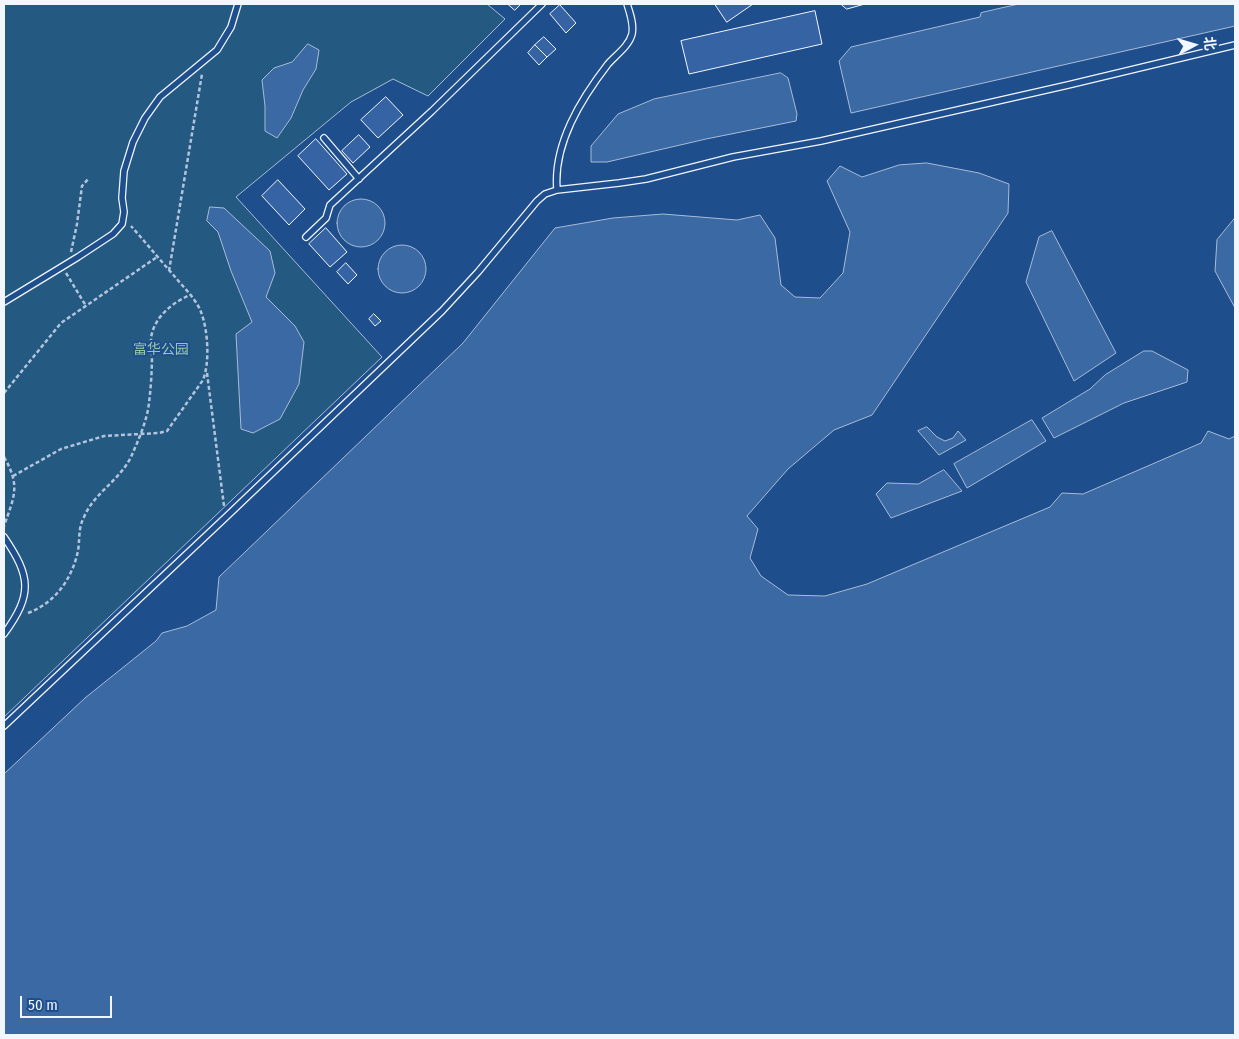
<!DOCTYPE html>
<html>
<head>
<meta charset="utf-8">
<style>
  body { margin:0 }
  #map { position:relative; width:1239px; height:1039px; overflow:hidden; background:#1f4e8c; font-family:"Fira Sans Condensed","Noto Sans SC",sans-serif }
  canvas { display:block }
  .frame { position:absolute; inset:0; border:5px solid #f2f6ff; pointer-events:none }
  .north { position:absolute; left:1169px; top:20px; width:50px; height:50px; -webkit-text-stroke:4px #1f4e8c; paint-order:stroke; rotate:84deg; font-size:14px; font-weight:700; line-height:20px; text-align:center; color:#f2f6ff }
  .north::after { content:''; display:block; margin:auto; width:18px; height:22px; background:#f2f6ff; clip-path:polygon(50% 0,100% 100%,50% 72%,0 100%) }
  .scale { position:absolute; left:20px; top:996px; width:92px; height:22px; box-sizing:border-box; border:2px solid #f2f6ff; border-top:0; padding-left:6px; font-size:15px; line-height:18px; white-space:nowrap; color:#f2f6ff; -webkit-text-stroke:4px #1f4e8c; paint-order:stroke }
</style>
</head>
<body>
<div id="map">
<canvas width="1239" height="1039"></canvas>
<div class="frame"></div>
<div class="north">北</div>
<div class="scale">50 m</div>
</div>
<script>
const context = document.querySelector('canvas').getContext('2d');
context.lineJoin = 'round';
function paint(path, color) {
  context.fillStyle = color;
  context.fill(path, 'evenodd');
}
function trace(path, color, width, dash) {
  context.strokeStyle = color;
  context.lineWidth = width;
  context.lineCap = dash ? 'butt' : 'round';
  context.setLineDash(dash || []);
  context.stroke(path);
}
function drawText(font, color, halo, rows, align = 'center') {
  context.font = font + ' "Fira Sans Condensed","Noto Sans SC",sans-serif';
  context.lineWidth = 4;
  context.setLineDash([]);
  context.textBaseline = 'middle';
  context.strokeStyle = halo;
  context.fillStyle = color;
  for (const [text, x, y, turn = 0] of rows) {
    context.save();
    context.translate(x, y);
    context.rotate((+turn || 0) * Math.PI / 180);
    context.textAlign = isNaN(turn) ? turn : align;
    if (halo) context.strokeText(text, 0, 0);
    context.fillText(text, 0, 0);
    context.restore();
  }
}
const green = new Path2D(`
  M 4,4 L 487,4 L 505,19 L 428,96 L 393,79 L 351,102 L 236,197 L 382,357 L 4,717 Z`);
paint(green, '#245a82');
trace(green, '#a8bbd7', 1);
const water = new Path2D(`
  M 1019,4 L 1235,4 L 1235,26 L 851,113 L 839,61 L 851,47 L 980,17 L 981,13 Z
  M 308,44 L 319,50 L 316,69 L 303,90 L 291,118 L 277,138 L 265,131 L 265,106 L 262,80 L 274,68 L 292,62 Z
  M 781,73 L 788,78 L 797,114 L 796,121 L 706,139 L 607,162 L 591,162 L 591,146 L 618,114 L 654,99 Z
  M 927,163 L 979,173 L 1009,184 L 1008,213 L 872,415 L 834,430 L 788,469 L 747,516 L 758,529 L 750,558 L 761,576 L 788,595 L 825,596 L 867,584 L 1050,507 L 1062,493 L 1083,494 L 1201,443 L 1208,431 L 1229,439 L 1235,436 L 1235,1035 L 4,1035 L 4,774 L 85,698 L 156,641 L 162,633 L 187,626 L 216,610 L 219,577 L 463,343 L 555,228 L 613,218 L 663,214 L 737,220 L 760,215 L 775,238 L 781,285 L 795,297 L 820,298 L 843,273 L 850,232 L 827,181 L 840,166 L 862,177 L 899,165 Z
  M337 223a24 24 0 1 1 48 0a24 24 0 1 1-48 0Z
  M 210,207 L 224,208 L 270,251 L 275,273 L 266,297 L 295,326 L 304,342 L 299,384 L 280,419 L 253,433 L 241,429 L 236,334 L 252,322 L 231,271 L 218,232 L 207,221 Z
  M 1235,218 L 1235,308 L 1215,271 L 1217,240 Z
  M 1052,231 L 1116,353 L 1074,381 L 1026,282 L 1039,237 Z
  M378 269a24 24 0 1 1 48 0a24 24 0 1 1-48 0Z
  M 1144,351 L 1152,351 L 1188,370 L 1187,382 L 1124,403 L 1054,438 L 1042,418 L 1090,389 L 1105,375 Z
  M 1032,420 L 1046,441 L 967,488 L 954,464 Z
  M 927,427 L 937,437 L 945,441 L 953,438 L 958,431 L 966,440 L 939,455 L 918,431 Z
  M 944,470 L 962,491 L 891,518 L 876,494 L 887,483 L 918,484 Z`);
paint(water, '#3b69a3');
trace(water, '#a8bbd7', 1);
const building = new Path2D(`
  M 508,4 L 521,4 L 515,10 Z
  M 715,4 L 753,4 L 727,22 Z
  M 841,4 L 865,4 L 847,9 Z
  M 560,5 L 576,23 L 566,33 L 550,14 Z
  M 815,11 L 822,44 L 689,74 L 681,41 Z
  M 544,37 L 556,49 L 547,57 L 535,45 Z
  M 535,45 L 547,57 L 539,65 L 528,53 Z
  M 386,97 L 403,115 L 378,138 L 361,120 Z
  M 359,135 L 370,147 L 353,163 L 342,151 Z
  M 316,139 L 347,174 L 329,190 L 298,156 Z
  M 278,180 L 305,209 L 289,225 L 262,196 Z
  M 326,228 L 347,252 L 330,267 L 309,244 Z
  M 346,263 L 357,275 L 348,284 L 337,272 Z
  M 374,314 L 381,321 L 375,326 L 369,319 Z`);
paint(building, '#3563a3');
trace(building, '#f2f6ff', 1);
const lane = new Path2D(`
  M 324,138 L 359,179
  M 557,190 C 553,144 581,99 608,64 C 616,55 629,46 632,34 C 634,24 630,13 627,4
  M 306,237 L 326,218 L 330,205 L 432,111 L 542,4
  M 4,302 L 78,257 L 113,234 L 122,224 L 124,212 L 122,198 L 124,171 L 133,142 L 145,118 L 160,97 L 217,50 L 231,27 L 238,4
  M 4,537 C 31,577 33,594 4,634
  M 4,726 L 226,517 L 442,311 L 478,272 L 537,201 L 545,194 L 557,190 L 619,183 L 646,179 L 733,157 L 821,141 L 1068,85 L 1235,45`);
trace(lane, '#f2f6ff', 8);
trace(new Path2D(`
  M 71,252 L 77,224 L 82,186 L 89,178
  M 169,271 L 202,74
  M 66,273 L 86,306
  M 207,373 L 224,506
  M 4,393 L 61,323 L 157,257
  M 4,457 C 21,486 14,497 4,526
  M 13,476 L 61,449 L 104,436 L 159,433 L 167,431 L 203,380 C 210,362 208,330 201,312 C 196,299 184,288 176,278 C 161,261 146,243 131,226
  M 28,613 C 55,603 72,579 78,551 C 80,539 78,528 84,517 C 94,493 119,481 131,457 C 138,441 147,421 149,403 C 151,387 152,370 152,354 C 152,349 151,343 151,338 C 154,317 172,303 190,295`), '#b3c4dc', 2.5, [4, 2.5]);
trace(lane, '#1f4e8c', 5.5);
drawText('14px', '#97c8a6', '#1f4e8c', [
  ["富华公园",161,350]
]);
</script>
</body>
</html>
